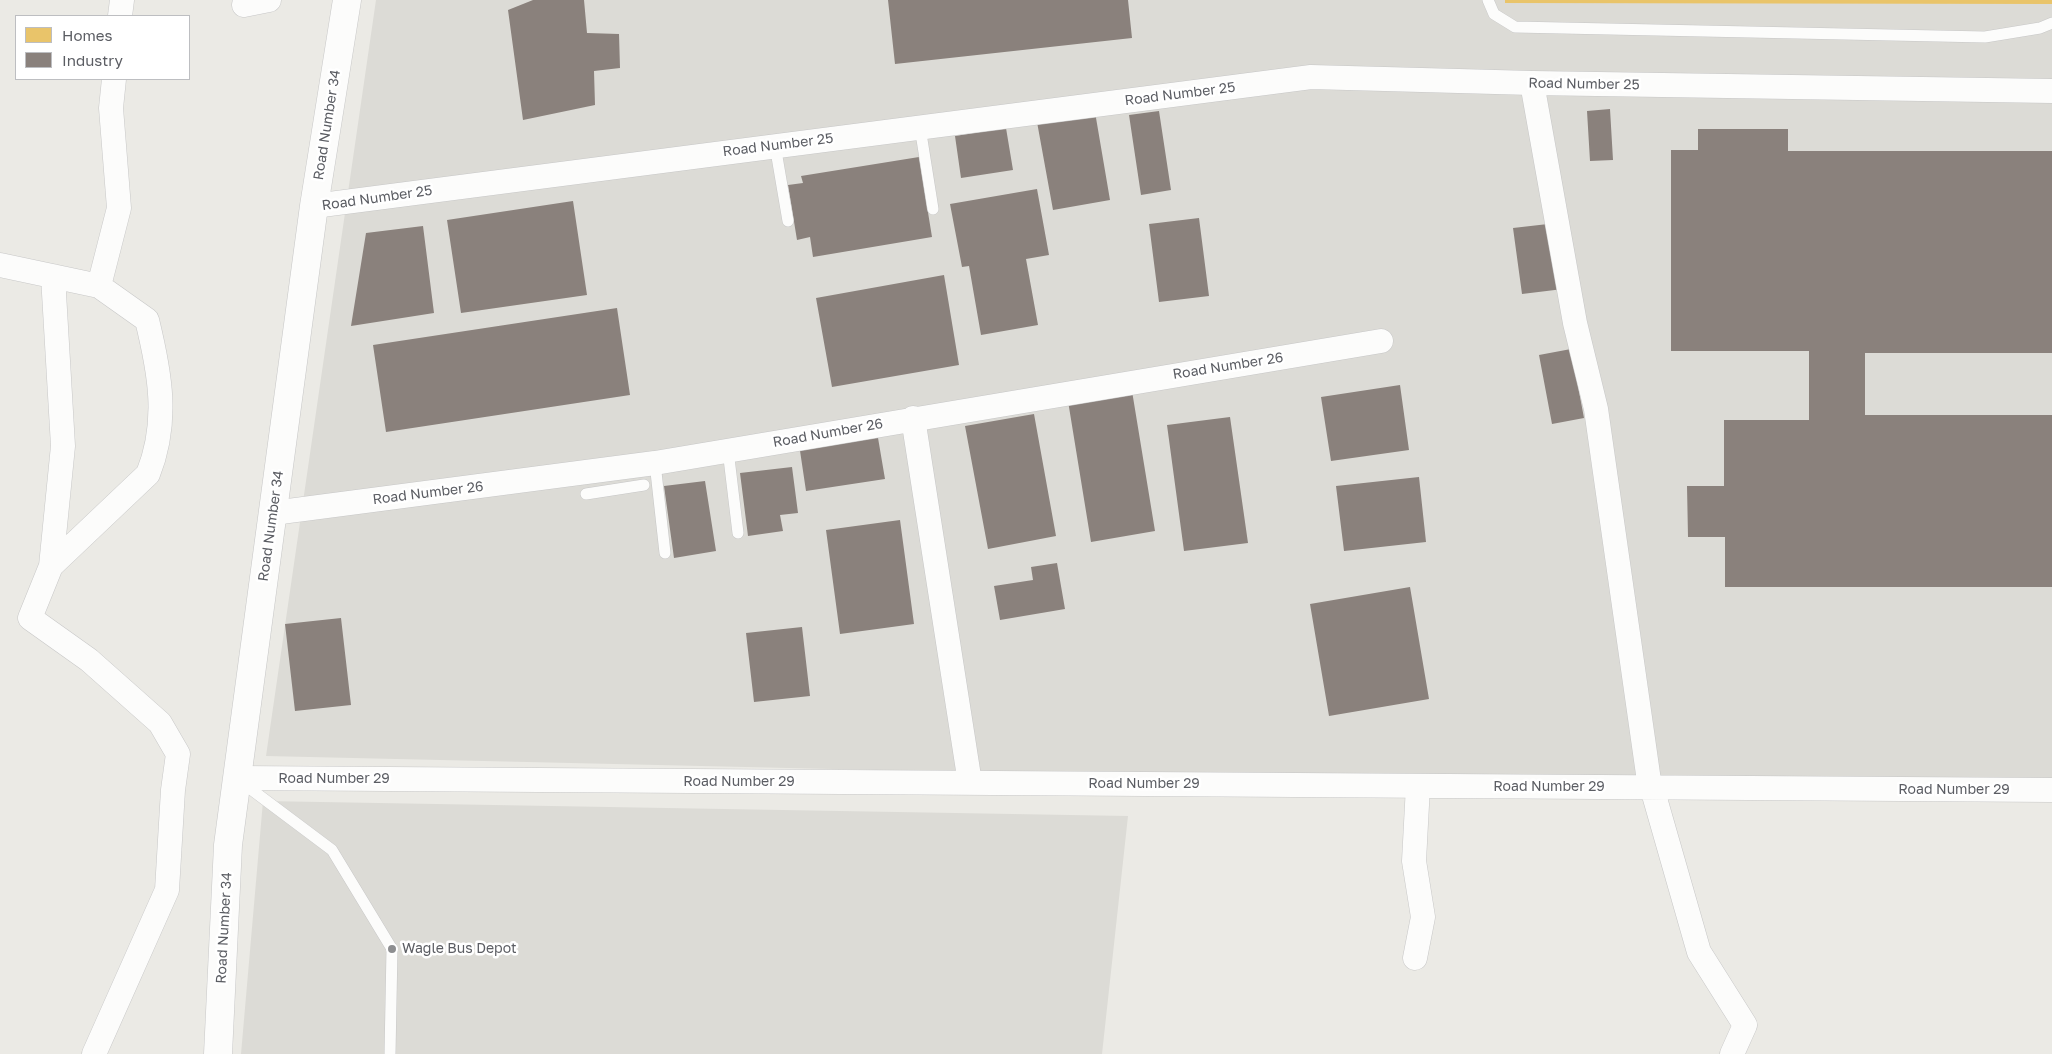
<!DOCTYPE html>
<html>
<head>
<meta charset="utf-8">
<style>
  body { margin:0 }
  #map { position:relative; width:2052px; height:1054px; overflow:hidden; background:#ebeae5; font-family:"Golos Text",sans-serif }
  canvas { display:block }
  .legend { position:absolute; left:15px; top:15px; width:175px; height:65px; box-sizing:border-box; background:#fff; border:1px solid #bdbec1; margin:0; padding:6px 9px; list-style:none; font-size:15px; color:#5b5d63 }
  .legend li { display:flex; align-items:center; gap:10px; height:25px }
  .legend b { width:25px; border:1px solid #bdbec1 }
</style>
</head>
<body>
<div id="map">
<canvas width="2052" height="1054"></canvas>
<ul class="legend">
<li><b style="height:14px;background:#e9c46a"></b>Homes</li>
<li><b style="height:14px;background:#8a817c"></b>Industry</li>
</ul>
</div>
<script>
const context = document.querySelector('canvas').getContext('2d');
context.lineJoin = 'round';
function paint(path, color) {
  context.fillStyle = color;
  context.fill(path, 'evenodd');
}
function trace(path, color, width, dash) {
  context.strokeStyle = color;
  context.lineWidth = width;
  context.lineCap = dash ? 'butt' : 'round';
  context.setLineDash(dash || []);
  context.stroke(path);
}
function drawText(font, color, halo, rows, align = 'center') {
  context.font = font + ' "Golos Text",sans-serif';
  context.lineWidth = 5;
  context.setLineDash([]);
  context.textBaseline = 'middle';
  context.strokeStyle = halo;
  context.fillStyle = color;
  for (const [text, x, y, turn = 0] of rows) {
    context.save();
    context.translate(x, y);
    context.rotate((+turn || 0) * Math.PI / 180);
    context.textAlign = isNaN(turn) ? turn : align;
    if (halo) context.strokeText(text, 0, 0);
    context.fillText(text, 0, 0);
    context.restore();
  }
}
paint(new Path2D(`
  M 376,0 L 2052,0 L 2052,797 L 266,756 Z
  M 263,801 L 1128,816 L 1102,1054 L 241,1054 Z`), '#dcdbd6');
paint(new Path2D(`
  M 1505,0 L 2052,0 L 2052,4 L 1505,3 Z`), '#e9c46a');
paint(new Path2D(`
  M 533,0 L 584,0 L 587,33 L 619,34 L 620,68 L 594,71 L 595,105 L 523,120 L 508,10 Z
  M 888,0 L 1128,0 L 1132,38 L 895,64 Z
  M 1610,109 L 1613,160 L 1590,161 L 1587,111 Z
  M 1159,111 L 1171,190 L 1141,195 L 1129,115 Z
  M 1095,112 L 1110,200 L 1053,210 L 1037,122 Z
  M 1006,128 L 1013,170 L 961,178 L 955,136 Z
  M 1698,129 L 1788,129 L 1788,151 L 2052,151 L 2052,353 L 1865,353 L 1865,415 L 2052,415 L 2052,587 L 1725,587 L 1725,537 L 1688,537 L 1687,486 L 1724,486 L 1724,420 L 1809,420 L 1809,351 L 1671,351 L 1671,150 L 1698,150 Z
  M 919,157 L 932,237 L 813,257 L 810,237 L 797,240 L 788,185 L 803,183 L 801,176 Z
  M 1037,189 L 1049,255 L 1026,259 L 1038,325 L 981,335 L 969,266 L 962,267 L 950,204 Z
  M 573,201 L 587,295 L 461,313 L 447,220 Z
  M 1199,218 L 1209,296 L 1159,302 L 1149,224 Z
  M 1548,224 L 1563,289 L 1522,294 L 1513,228 Z
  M 423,226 L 434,313 L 351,326 L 366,233 Z
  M 944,275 L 959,365 L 832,387 L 816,298 Z
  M 617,308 L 630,395 L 386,432 L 373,345 Z
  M 1571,349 L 1584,418 L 1552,424 L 1539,355 Z
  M 1400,385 L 1409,450 L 1331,461 L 1321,397 Z
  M 1132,391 L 1155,531 L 1091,542 L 1068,401 Z
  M 1034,414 L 1056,536 L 988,549 L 965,426 Z
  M 1230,417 L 1248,543 L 1184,551 L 1167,425 Z
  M 877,432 L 885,479 L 806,491 L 799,444 Z
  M 792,467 L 798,513 L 780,515 L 783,531 L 748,536 L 740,473 Z
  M 1419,477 L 1426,542 L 1344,551 L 1336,486 Z
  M 705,481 L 716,551 L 674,558 L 664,486 Z
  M 900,520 L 914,624 L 840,634 L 826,530 Z
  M 1057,563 L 1065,609 L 1000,620 L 994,586 L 1033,580 L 1031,567 Z
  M 1410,587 L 1429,699 L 1329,716 L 1310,604 Z
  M 341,618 L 351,705 L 295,711 L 285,624 Z
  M 802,627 L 810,696 L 754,702 L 746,633 Z`), '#8a817c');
const service = new Path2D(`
  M 1488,0 L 1494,14 L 1515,27 L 1985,37 L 2040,28 L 2052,23
  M 920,127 L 933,209
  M 775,145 L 788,221
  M 728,450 L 738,533
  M 655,463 L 665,553
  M 586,494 L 644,485
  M 240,781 L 332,850 L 392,949 L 390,1054`);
const minor = new Path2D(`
  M 245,0 L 244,5 L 269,0
  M 120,16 L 122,0
  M 1532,83 L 1575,323 L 1596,409 L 1650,788 L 1652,788 L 1699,952 L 1745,1025 L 1732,1054
  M 314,206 L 1311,77 L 1532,83 L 2052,91
  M 0,265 L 99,286 L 147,320 C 160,373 169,422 148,474 L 51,566 L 30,618 L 89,660 L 160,723 L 178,754 L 173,790 L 167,890 L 94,1054
  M 99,286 L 119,208 L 111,108 L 114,79
  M 913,418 L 970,783
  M 273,513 L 655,463 L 1381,341
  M 51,566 L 63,446 L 53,276
  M 237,778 L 2052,790
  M 1415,958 L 1423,917 L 1414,861 L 1418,786`);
const tertiary = new Path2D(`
  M 218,1054 L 228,845 L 314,206 L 347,0`);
trace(service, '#c7c7c7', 12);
trace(minor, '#c7c7c7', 25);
trace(tertiary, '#c7c7c7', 29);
trace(service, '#fcfcfb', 11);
trace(minor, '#fcfcfb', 24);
trace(tertiary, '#fcfcfb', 28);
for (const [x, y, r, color] of [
  [392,949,5,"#8d8e90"]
]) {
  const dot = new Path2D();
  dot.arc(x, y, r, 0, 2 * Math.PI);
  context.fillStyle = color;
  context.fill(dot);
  trace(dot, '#fff', 2);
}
drawText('14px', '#5b5d63', '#fff', [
  ["Road Number 25",1584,84,1],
  ["Road Number 25",1180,94,-7],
  ["Road Number 34",327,125,-81],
  ["Road Number 25",778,145,-7],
  ["Road Number 25",377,198,-8],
  ["Road Number 26",1228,366,-9],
  ["Road Number 26",828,433,-10],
  ["Road Number 26",428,493,-7],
  ["Road Number 34",271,526,-82],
  ["Road Number 29",334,779],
  ["Road Number 29",739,782],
  ["Road Number 29",1144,784],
  ["Road Number 29",1549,787],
  ["Road Number 29",1954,790],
  ["Road Number 34",224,928,-87]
]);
drawText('14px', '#5b5d63', '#fff', [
  ["Wagle Bus Depot",402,949]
], 'left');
</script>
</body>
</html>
